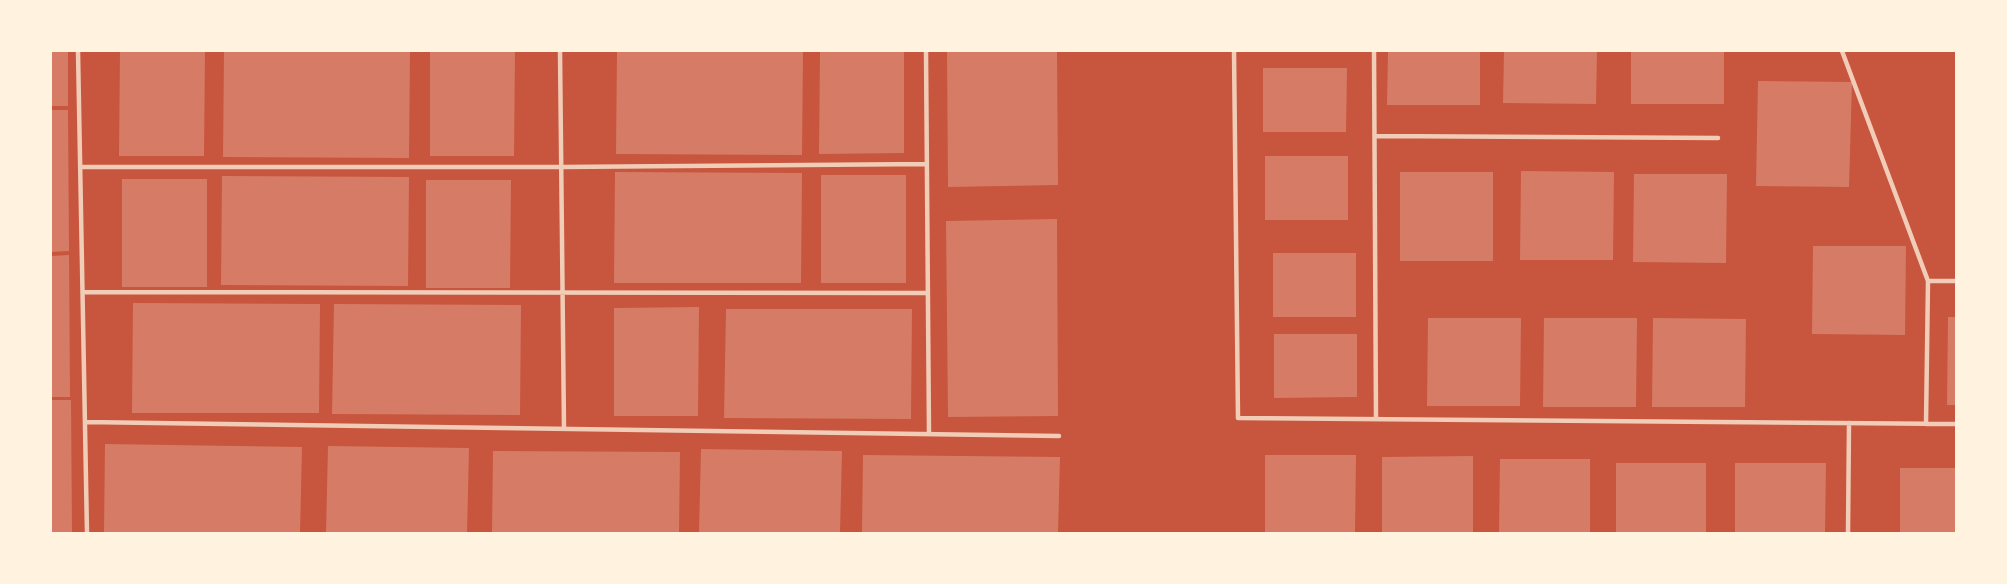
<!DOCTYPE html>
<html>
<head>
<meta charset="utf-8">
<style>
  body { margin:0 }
  #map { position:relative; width:2007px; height:584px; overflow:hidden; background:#c8553d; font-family:"Roboto Condensed",sans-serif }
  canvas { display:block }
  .frame { position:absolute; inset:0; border:52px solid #fff3e0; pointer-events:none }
</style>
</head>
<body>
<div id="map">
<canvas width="2007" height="584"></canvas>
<div class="frame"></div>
</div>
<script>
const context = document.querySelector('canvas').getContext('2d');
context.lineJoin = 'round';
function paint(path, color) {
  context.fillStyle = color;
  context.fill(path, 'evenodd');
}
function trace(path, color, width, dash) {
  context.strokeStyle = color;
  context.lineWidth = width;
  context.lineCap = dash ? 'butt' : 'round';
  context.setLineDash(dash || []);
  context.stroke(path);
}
paint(new Path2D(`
  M 51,51 L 68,51 L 68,106 L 51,106 Z
  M 120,51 L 205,51 L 204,156 L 119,156 Z
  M 224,51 L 410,51 L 409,158 L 223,157 Z
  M 430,51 L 515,51 L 514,156 L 430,156 Z
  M 617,51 L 803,51 L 802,155 L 616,154 Z
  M 820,51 L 904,51 L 904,153 L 819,154 Z
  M 947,51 L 1057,51 L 1058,185 L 948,187 Z
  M 1388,51 L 1480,51 L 1480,105 L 1387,105 Z
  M 1504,51 L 1597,51 L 1596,104 L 1503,103 Z
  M 1631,51 L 1724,51 L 1724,104 L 1631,104 Z
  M 1263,68 L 1347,68 L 1346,132 L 1263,132 Z
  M 1758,81 L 1852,82 L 1849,187 L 1756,186 Z
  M 51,110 L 68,110 L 69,251 L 51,252 Z
  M 1265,156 L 1348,156 L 1348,220 L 1265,220 Z
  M 1521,171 L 1614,172 L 1613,260 L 1520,260 Z
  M 615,172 L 802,173 L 801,283 L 614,283 Z
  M 1400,172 L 1493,172 L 1493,261 L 1400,261 Z
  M 1634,174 L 1727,174 L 1726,263 L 1633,262 Z
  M 821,175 L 906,175 L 906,283 L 821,283 Z
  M 222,176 L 409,177 L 408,286 L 221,285 Z
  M 122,179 L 207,179 L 207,287 L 122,287 Z
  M 426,180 L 511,180 L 510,288 L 426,288 Z
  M 1057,219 L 1058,416 L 948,417 L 946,221 Z
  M 1813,246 L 1906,246 L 1905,335 L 1812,334 Z
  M 1273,253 L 1356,253 L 1356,317 L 1273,317 Z
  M 69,255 L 70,397 L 51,397 L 51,256 Z
  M 133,303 L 320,304 L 319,413 L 132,413 Z
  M 334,304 L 521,305 L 520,415 L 332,414 Z
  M 699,307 L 698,416 L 614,416 L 614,308 Z
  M 726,309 L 912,309 L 911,419 L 724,418 Z
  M 1948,317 L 1956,317 L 1956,405 L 1947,405 Z
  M 1428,318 L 1521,318 L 1520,406 L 1427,406 Z
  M 1544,318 L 1637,318 L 1636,407 L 1543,407 Z
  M 1653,318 L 1746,319 L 1745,407 L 1652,407 Z
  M 1274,334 L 1357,334 L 1357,397 L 1274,398 Z
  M 51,400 L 71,400 L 72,533 L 51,533 Z
  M 105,444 L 302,447 L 300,533 L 104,533 Z
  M 328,446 L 469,448 L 467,533 L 326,533 Z
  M 701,449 L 842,451 L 840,533 L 699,533 Z
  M 493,451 L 680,452 L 679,533 L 492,533 Z
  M 863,455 L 1060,457 L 1058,533 L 862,533 Z
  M 1265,455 L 1356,455 L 1355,533 L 1265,533 Z
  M 1473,456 L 1473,533 L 1382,533 L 1382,457 Z
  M 1500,459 L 1590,459 L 1590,533 L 1499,533 Z
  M 1616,463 L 1706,463 L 1706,533 L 1616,533 Z
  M 1735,463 L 1826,463 L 1825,533 L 1735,533 Z
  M 1900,468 L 1956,468 L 1956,533 L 1900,533 Z`), '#d67c66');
trace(new Path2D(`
  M 78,51 L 87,533
  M 560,51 L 564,429
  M 926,51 L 929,434
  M 1234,51 L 1238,418 L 1956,424
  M 1374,51 L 1376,419
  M 1842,51 L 1928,281 L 1926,424
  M 1375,136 L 1718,138
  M 80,167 L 561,167 L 927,164
  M 1928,281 L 1956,281
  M 83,292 L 928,293
  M 85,422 L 1059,436
  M 1848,533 L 1849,423`), '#f1ccb7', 4.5);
</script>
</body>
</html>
